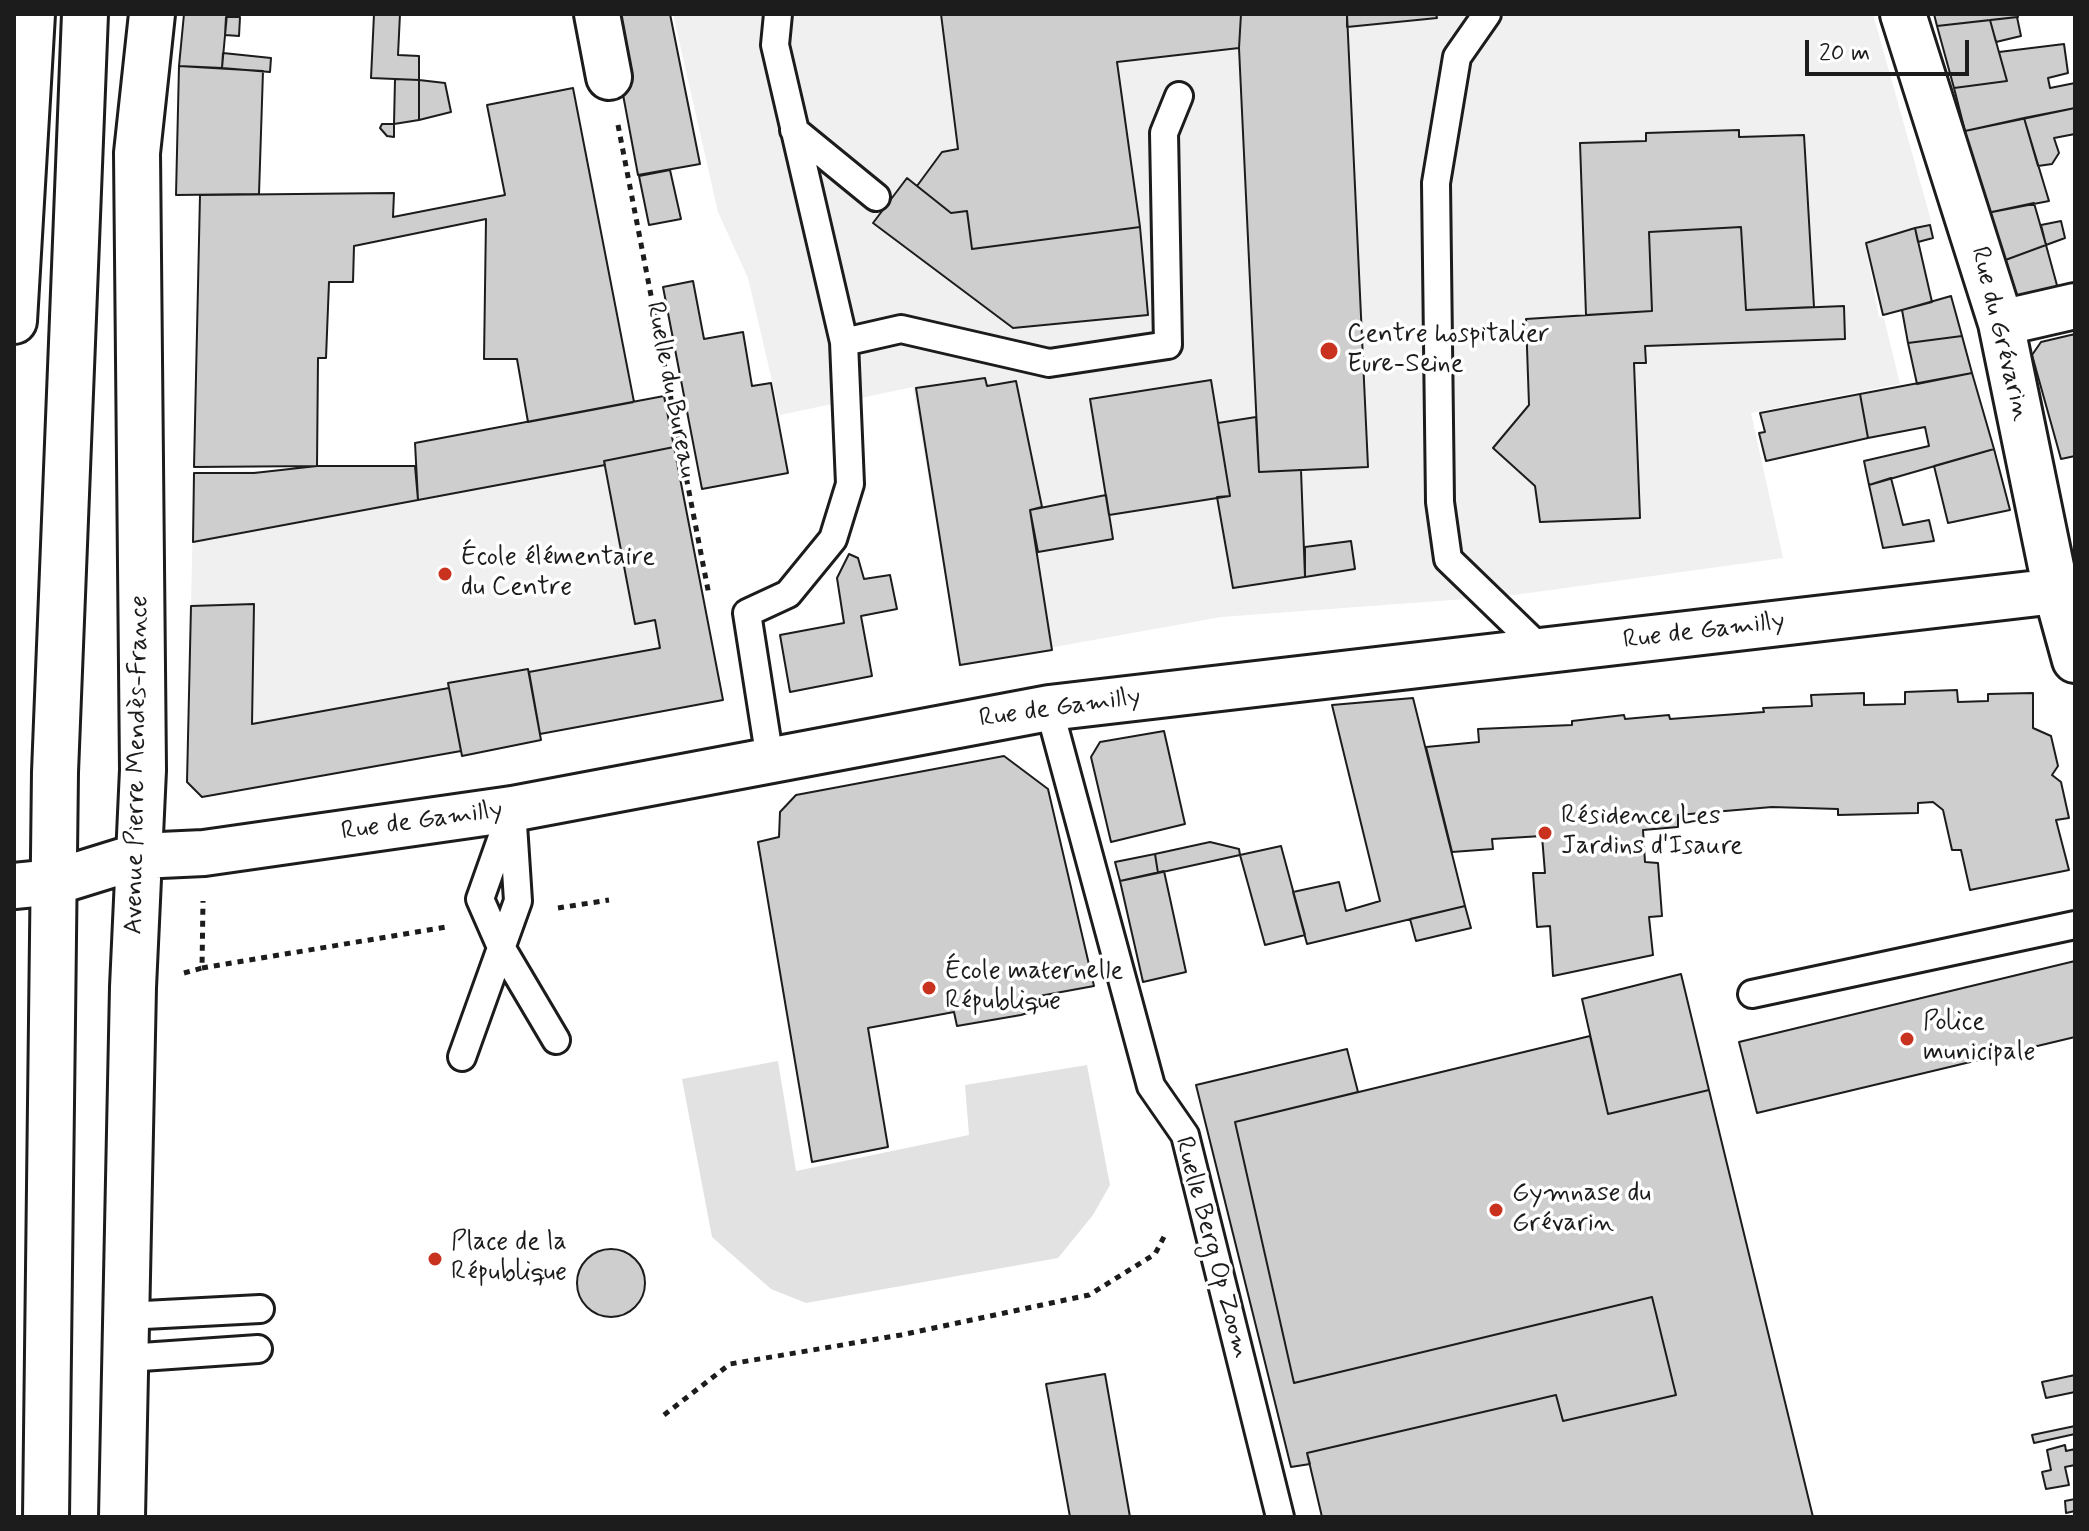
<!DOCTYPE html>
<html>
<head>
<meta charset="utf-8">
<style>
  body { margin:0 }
  #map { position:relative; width:2089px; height:1531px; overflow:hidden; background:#fff; font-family:Mynerve,sans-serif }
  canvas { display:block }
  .frame { position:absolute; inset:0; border:16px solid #1c1c1c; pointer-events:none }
  .scale { position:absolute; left:1805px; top:40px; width:164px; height:36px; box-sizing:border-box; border:4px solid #1c1c1c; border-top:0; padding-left:10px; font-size:24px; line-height:28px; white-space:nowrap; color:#1c1c1c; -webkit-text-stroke:6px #fff; paint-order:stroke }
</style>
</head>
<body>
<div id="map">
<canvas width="2089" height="1531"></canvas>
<div class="frame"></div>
<div class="scale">20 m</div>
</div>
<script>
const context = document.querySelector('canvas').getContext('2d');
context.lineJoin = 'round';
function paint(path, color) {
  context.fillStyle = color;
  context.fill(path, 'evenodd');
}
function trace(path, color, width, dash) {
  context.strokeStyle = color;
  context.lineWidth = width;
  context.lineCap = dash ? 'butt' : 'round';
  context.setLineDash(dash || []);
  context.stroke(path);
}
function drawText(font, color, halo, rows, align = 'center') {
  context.font = font + ' Mynerve,sans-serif';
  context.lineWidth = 7;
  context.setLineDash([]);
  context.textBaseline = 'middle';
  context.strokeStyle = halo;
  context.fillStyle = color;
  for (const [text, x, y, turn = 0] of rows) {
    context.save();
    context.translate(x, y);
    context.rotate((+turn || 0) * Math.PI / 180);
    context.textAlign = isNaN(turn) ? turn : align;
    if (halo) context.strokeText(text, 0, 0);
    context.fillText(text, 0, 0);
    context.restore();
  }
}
paint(new Path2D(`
  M 673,14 L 1873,14 L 1932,224 L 1865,242 L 1879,317 L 1884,318 L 1900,384 L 1751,413 L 1783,558 L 1507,596 L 1221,617 L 960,664 L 913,387 L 780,415 L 748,278 L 718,212 Z
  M 664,396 L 723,700 L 541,734 L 541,740 L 462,756 L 460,751 L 202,797 L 187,782 L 194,473 L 415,466 L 415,443 Z`), '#f0f0f0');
paint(new Path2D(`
  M 778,1061 L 796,1171 L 969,1135 L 965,1085 L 1087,1065 L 1110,1185 L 1093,1215 L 1058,1258 L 806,1303 L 771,1289 L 712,1237 L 682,1079 Z`), '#e2e2e2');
const building = new Path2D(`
  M 184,14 L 227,14 L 222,68 L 179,66 Z
  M 374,14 L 400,14 L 398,55 L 419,56 L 419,80 L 371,78 Z
  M 608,14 L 670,14 L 700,164 L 638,175 Z
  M 941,14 L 1241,14 L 1239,48 L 1117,62 L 1140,227 L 972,249 L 967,211 L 951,213 L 917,186 L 942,152 L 958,149 Z
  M 1241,14 L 1347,14 L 1368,467 L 1259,472 L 1239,48 Z
  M 1347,14 L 1436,14 L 1437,18 L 1347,27 Z
  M 1934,14 L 2017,14 L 2018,17 L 1937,26 Z
  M 226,17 L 240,17 L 239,36 L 225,35 Z
  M 2017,17 L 2021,36 L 1996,42 L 1990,20 Z
  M 1990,20 L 2007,81 L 1954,88 L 1937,26 Z
  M 2064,44 L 2068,73 L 2048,78 L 2050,88 L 2075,83 L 2075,108 L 1965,131 L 1954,88 L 2007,81 L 1999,52 Z
  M 223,53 L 271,58 L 270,72 L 222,68 Z
  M 179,66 L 263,71 L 259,194 L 176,195 Z
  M 395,79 L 419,80 L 419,120 L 394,124 Z
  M 419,80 L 445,83 L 451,112 L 419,120 Z
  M 573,88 L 634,402 L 528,422 L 517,359 L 484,359 L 486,219 L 354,246 L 353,282 L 329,282 L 326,358 L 318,358 L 317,466 L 194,467 L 200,195 L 394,193 L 393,217 L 505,195 L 487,105 Z
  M 2075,108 L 2075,134 L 2054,138 L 2059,153 L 2052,164 L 2038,166 L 2024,118 Z
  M 2024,118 L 2049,201 L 1987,213 L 1965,131 Z
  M 382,124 L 394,124 L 394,137 L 387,136 L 380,128 Z
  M 1739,130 L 1739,137 L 1804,135 L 1814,307 L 1746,310 L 1741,227 L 1649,232 L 1652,311 L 1586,315 L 1580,143 L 1646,141 L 1646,133 Z
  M 670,170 L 681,219 L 649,225 L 639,176 Z
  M 907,178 L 951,213 L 967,211 L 972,249 L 1140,227 L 1148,315 L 1013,328 L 873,223 Z
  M 2034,203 L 2046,245 L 2000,262 L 1987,213 Z
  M 2061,221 L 2065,238 L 2046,245 L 2041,225 Z
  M 1930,225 L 1933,238 L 1918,242 L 1915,228 Z
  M 1741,227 L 1746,310 L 1844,306 L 1845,339 L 1645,346 L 1646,363 L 1634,363 L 1640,518 L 1540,522 L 1535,486 L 1493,448 L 1529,405 L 1526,319 L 1652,311 L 1649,232 Z
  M 1915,228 L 1932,302 L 1883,315 L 1866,243 Z
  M 2046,245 L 2058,289 L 2010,297 L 2000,262 Z
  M 693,281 L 704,339 L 743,332 L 752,386 L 771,383 L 788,473 L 702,489 L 663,287 Z
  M 1951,296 L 1962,336 L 1908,343 L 1902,310 Z
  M 2075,334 L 2075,456 L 2061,459 L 2032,355 L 2041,342 Z
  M 1962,336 L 1972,373 L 1917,384 L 1908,343 Z
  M 1972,373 L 1994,449 L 1869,485 L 1864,461 L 1929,446 L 1925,427 L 1868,438 L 1860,394 Z
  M 985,378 L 987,386 L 1016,381 L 1042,507 L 1030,510 L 1052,650 L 960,665 L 916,388 Z
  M 1211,380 L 1230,496 L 1109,515 L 1090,399 Z
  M 1860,394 L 1868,438 L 1766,461 L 1759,433 L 1765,432 L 1760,413 Z
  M 664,396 L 674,447 L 604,461 L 605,465 L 418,500 L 415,443 Z
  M 1256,417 L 1259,472 L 1301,470 L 1305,577 L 1233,588 L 1217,497 L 1230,496 L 1218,423 Z
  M 674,447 L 723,700 L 540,734 L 529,672 L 660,648 L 655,620 L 635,624 L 604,461 Z
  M 1994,449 L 2010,510 L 1948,523 L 1934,466 Z
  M 317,466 L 415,466 L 418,500 L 193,542 L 194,473 L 254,473 Z
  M 1891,478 L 1903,525 L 1929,520 L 1934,541 L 1883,548 L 1869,485 Z
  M 1106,495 L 1113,539 L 1038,552 L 1030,510 Z
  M 1351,541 L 1355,569 L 1305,577 L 1305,547 Z
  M 849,554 L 858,558 L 864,579 L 890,575 L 897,609 L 861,616 L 872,676 L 790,692 L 780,635 L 844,623 L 837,578 Z
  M 254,604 L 252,724 L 449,688 L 461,751 L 202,797 L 187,782 L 191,606 Z
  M 528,669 L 541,740 L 462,756 L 448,683 Z
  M 1957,690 L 1958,702 L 1988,701 L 1988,694 L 2033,693 L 2033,728 L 2051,736 L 2058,766 L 2052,775 L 2061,782 L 2069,818 L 2056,820 L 2069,870 L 1970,890 L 1961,850 L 1952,850 L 1943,810 L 1933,802 L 1918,803 L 1918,813 L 1838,815 L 1838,809 L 1772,807 L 1678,815 L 1678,827 L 1643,830 L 1645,862 L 1658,863 L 1662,916 L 1649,917 L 1653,955 L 1553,976 L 1550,926 L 1537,927 L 1533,873 L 1545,873 L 1542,836 L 1492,839 L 1493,849 L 1452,852 L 1426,747 L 1479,742 L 1478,729 L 1572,725 L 1572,721 L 1624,715 L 1625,719 L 1669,715 L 1670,719 L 1764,712 L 1763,708 L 1812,706 L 1811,695 L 1864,693 L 1864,705 L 1905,704 L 1905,692 Z
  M 1413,698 L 1465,906 L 1307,944 L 1293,892 L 1339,882 L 1346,911 L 1380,901 L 1332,705 Z
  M 1164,731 L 1185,824 L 1111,842 L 1091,757 L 1100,742 Z
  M 1004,756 L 1048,789 L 1094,986 L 1034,997 L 1037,1010 L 1021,1015 L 957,1026 L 954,1012 L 868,1028 L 888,1147 L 812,1162 L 758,842 L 779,837 L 780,812 L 796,795 Z
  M 1210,842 L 1239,849 L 1240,855 L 1158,873 L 1155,854 Z
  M 1281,846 L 1305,935 L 1265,945 L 1240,855 Z
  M 1155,854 L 1158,873 L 1120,881 L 1115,862 Z
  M 1164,871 L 1186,972 L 1143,982 L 1120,881 Z
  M 1465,906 L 1471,928 L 1416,941 L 1410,919 Z
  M 2075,961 L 2075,1037 L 1757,1113 L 1739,1042 Z
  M 1681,974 L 1709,1090 L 1608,1114 L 1582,999 Z
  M 1590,1036 L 1608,1114 L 1709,1090 L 1813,1517 L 1322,1517 L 1307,1453 L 1556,1395 L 1563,1421 L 1676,1395 L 1652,1297 L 1294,1383 L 1235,1122 Z
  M 1347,1049 L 1358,1092 L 1235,1122 L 1294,1383 L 1652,1297 L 1676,1395 L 1563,1421 L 1556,1395 L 1307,1453 L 1310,1464 L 1291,1467 L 1196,1085 Z
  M577 1283a34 34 0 1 1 68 0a34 34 0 1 1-68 0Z
  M 1105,1374 L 1130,1517 L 1070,1517 L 1046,1384 Z
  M 2075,1375 L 2075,1392 L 2046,1398 L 2042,1382 Z
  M 2075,1426 L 2075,1434 L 2034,1443 L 2032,1435 Z
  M 2065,1445 L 2066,1451 L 2075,1449 L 2075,1465 L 2065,1467 L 2069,1485 L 2046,1489 L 2042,1472 L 2051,1470 L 2047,1450 Z
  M 2075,1499 L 2075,1511 L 2066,1513 L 2065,1501 Z`);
paint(building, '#cecece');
trace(building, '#1c1c1c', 2);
const service = new Path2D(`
  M 1487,14 L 1457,57 L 1436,183 L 1440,502 L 1448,559 L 1543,651
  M 794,130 L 876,197
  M 844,342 L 901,329 L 1049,363 L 1168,345 L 1164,133 L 1179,96
  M 1049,708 L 1151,1086 L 1185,1135 L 1280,1517
  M 770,760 L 747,613 L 788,594 L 833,539 L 850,484 L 844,342 L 775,45 L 778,14
  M 508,820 L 480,899 L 501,947 L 556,1040
  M 1752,994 L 2075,925
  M 462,1057 L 518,901 L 512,809
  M 125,1316 L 260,1309
  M 127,1358 L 258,1349`);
const minor = new Path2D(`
  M 597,14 L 609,77
  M 1903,14 L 2001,323 L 2056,591 L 2075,660
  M 14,321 L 32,14
  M 2001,323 L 2075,306
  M 14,886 L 55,882 L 139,856 L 204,853 L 512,809 L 1049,708 L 2056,591 L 2075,593
  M 122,1517 L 133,987 L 143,770 L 137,153 L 152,14`);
const secondary = new Path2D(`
  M 46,1517 L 55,772 L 85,14`);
trace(service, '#1c1c1c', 32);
trace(minor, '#1c1c1c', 50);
trace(secondary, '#1c1c1c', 50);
trace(new Path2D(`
  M 618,125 L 709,595
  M 558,908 L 609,900
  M 202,968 L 446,927
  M 184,973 L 202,968 L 203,901
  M 664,1415 L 730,1364 L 901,1335 L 1089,1295 L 1155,1254 L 1166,1233`), '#1c1c1c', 5, [6, 6]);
trace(service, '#fff', 26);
trace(minor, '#fff', 44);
trace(secondary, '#fff', 44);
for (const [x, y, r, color] of [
  [1329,351,10,"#c8321e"],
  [445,574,8,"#c8321e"],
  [1545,833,8,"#c8321e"],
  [929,988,8,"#c8321e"],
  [1907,1039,8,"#c8321e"],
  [1496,1210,8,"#c8321e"],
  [435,1259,8,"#c8321e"]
]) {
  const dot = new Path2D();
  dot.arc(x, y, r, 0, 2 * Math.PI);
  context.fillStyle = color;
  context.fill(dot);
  trace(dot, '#fff', 3);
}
drawText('26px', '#1c1c1c', '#fff', [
  ["Rue du Grévarin",1999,334,76],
  ["Ruelle du Bureau",670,390,79],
  ["Rue de Gamilly",1704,632,-7],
  ["Rue de Gamilly",1060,709,-8],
  ["Avenue Pierre Mendès-France",138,765,-89],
  ["Rue de Gamilly",422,822,-8],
  ["Ruelle Berg Op Zoom",1211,1248,75]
]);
drawText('26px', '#1c1c1c', '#fff', [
  ["Centre hospitalier",1347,336],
  ["Eure-Seine",1347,366],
  ["École élémentaire",461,559],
  ["du Centre",461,589],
  ["Résidence Les",1561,818],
  ["Jardins d'Isaure",1561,848],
  ["École maternelle",945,973],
  ["République",945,1003],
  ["Police",1923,1024],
  ["municipale",1923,1054],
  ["Gymnase du",1512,1195],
  ["Grévarin",1512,1225],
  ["Place de la",451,1244],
  ["République",451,1274]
], 'left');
</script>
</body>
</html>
